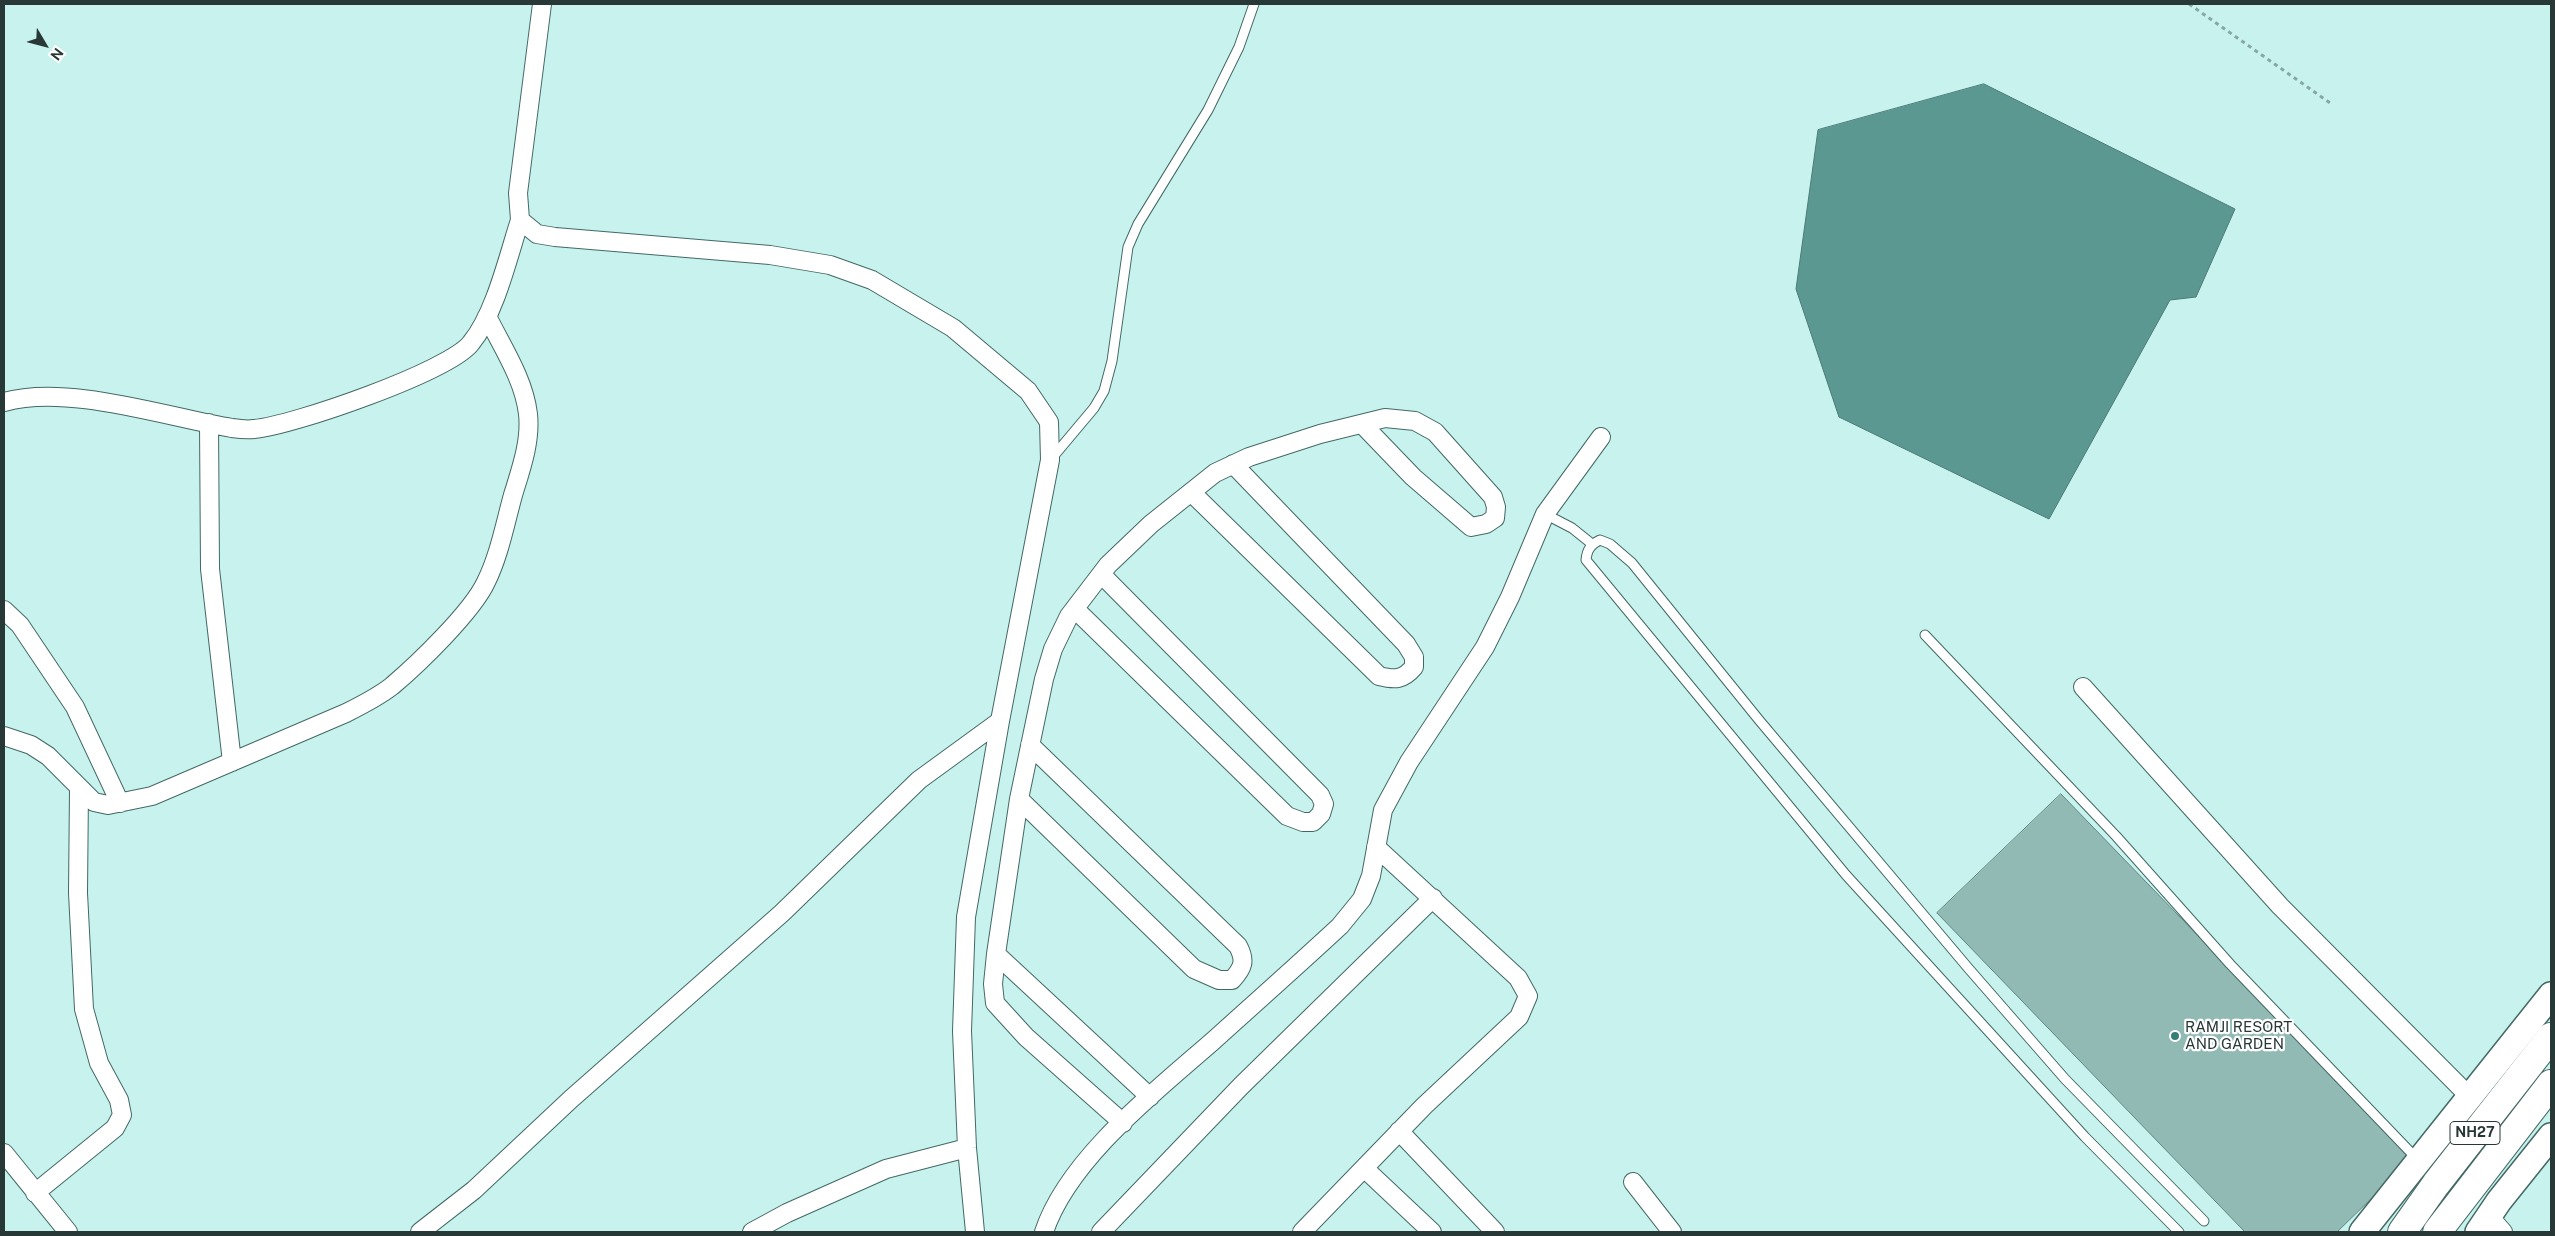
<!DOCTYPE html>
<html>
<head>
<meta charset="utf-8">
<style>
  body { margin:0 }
  #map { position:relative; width:2555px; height:1236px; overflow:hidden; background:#c8f2ed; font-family:"Public Sans",sans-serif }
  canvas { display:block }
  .frame { position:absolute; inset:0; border:5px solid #283837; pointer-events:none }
  .north { position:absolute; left:20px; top:20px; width:50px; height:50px; -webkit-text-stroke:4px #fff; paint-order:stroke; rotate:127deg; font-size:14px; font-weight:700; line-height:20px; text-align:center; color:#283837 }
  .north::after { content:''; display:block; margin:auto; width:18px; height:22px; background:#283837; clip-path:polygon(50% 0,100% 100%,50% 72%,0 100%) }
</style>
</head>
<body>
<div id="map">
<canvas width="2555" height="1236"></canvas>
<div class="frame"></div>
<div class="north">N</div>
</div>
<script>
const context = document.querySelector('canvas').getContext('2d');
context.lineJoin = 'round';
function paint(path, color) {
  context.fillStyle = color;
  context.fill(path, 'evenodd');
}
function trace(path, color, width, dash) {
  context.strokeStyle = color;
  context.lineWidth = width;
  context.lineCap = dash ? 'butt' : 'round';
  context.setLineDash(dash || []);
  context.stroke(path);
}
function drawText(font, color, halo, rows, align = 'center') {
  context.font = font + ' "Public Sans",sans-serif';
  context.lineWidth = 4.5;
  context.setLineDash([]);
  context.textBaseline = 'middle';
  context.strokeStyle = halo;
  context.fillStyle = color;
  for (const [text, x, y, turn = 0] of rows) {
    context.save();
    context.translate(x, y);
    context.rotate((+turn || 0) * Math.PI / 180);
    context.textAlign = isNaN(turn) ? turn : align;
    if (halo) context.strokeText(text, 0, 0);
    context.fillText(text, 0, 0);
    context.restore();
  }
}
const water = new Path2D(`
  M 1984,84 L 2235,209 L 2196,297 L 2170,300 L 2049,519 L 1839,417 L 1796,289 L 1818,130 Z`);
paint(water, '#5c9892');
trace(water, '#4c7b77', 1);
const building = new Path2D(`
  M 2061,794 L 2413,1158 L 2337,1232 L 2245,1232 L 1937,913 Z`);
paint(building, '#92bab5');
trace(building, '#5f8682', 1);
const lane = new Path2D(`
  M 1052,458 L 1094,408 L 1104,391 L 1112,361 L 1128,247 L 1138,224 L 1208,110 L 1239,47 L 1254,4
  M 1545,514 L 1572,528 L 1592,544
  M 1925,635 L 2116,836 L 2230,964 L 2418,1160
  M 2179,1232 L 2085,1137 L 1846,875 L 1586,560 C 1587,550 1590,545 1600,540 L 1610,544 L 1632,563 L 1759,720 L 1969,969 L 2065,1079 L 2204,1221`);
const street = new Path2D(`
  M 542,4 L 518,193 L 520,220 L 537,234 L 555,237 L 770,255 L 830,265 L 872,280 L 953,328 L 1028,391 L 1049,422 L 1050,460 L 1000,721 L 966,917 L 962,1031 L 967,1148 L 975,1232
  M 4,402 C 68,384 166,417 232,428 C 239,429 247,430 254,429 C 292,426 450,371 471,343 C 495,314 508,257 520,220
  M 209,423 L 210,569 L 232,762
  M 1191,492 L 1379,676 C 1395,680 1403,680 1414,667 L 1414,657 L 1406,644 L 1233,464
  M 1075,609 L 1287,816 L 1303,822 L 1313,822 L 1321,814 L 1324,804 L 1320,795 L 1101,574
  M 4,610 L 20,625 L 75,707 L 120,803
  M 2083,687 L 2280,906 L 2470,1097
  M 4,736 L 31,745 L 48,756 L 94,802 L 108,805 L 152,796 L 346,713 C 362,705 378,697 392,686 C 418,664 472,612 486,582 C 499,556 505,524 513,495 C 521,469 531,441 528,414 C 524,379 502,347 487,316
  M 1019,799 L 1194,969 L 1219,980 L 1232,980 C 1243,968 1246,961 1238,946 L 1030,745
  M 996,954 L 1150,1097
  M 1123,1123 L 1026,1037 L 995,1003 L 993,984 L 996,954 L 1019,799 L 1044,679 L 1053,649 L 1069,616 L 1108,565 L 1151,524 L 1215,473 L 1249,457 L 1320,434 L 1385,418 L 1415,421 L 1435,432 L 1493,497 L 1496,507 L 1495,518 L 1486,524 L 1471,527 L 1413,477 L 1362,424
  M 1399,1131 L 1495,1232
  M 4,1153 L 68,1232
  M 1364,1168 L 1432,1232
  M 1633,1182 L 1672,1232
  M 35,1193 L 115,1128 L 122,1115 L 119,1100 L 99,1063 L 84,1009 L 78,893 L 79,789
  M 2489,1216 L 2503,1232
  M 420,1232 L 474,1190 L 571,1099 L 782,913 L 919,780 L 1000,721
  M 752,1232 L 787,1213 L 886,1169 L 967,1148
  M 1044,1232 C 1068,1159 1156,1091 1213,1041 C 1255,1003 1298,965 1340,926 L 1362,899 L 1371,876 L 1383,810 L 1409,762 L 1485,647 L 1510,597 L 1545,514 L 1601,437
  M 1101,1232 L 1241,1086 L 1433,898
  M 1302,1232 L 1424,1106 L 1519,1017 L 1528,996 L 1518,978 L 1376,847`);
const secondary = new Path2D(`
  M 2362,1232 L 2551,995
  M 2478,1232 L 2499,1201 L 2551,1136`);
const highway = new Path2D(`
  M 2402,1232 L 2436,1184 L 2551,1037
  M 2437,1232 L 2551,1084`);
trace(lane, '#436965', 11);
trace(street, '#436965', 20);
trace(secondary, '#436965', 28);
trace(highway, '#436965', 30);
trace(new Path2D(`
  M 2189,4 L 2333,105`), '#87a7a4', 3, [4, 4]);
trace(lane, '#fff', 9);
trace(street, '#fff', 18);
trace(secondary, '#fff', 25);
trace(highway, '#fff', 28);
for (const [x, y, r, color] of [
  [2175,1036,5,"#367d77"]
]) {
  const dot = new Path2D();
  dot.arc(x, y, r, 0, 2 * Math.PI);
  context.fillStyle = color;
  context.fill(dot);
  trace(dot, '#fff', 2);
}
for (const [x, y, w] of [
  [2475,1133,50]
]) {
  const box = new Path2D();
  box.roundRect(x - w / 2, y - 11.5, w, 23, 4);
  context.fillStyle = '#fff';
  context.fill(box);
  trace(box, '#283837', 1);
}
drawText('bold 14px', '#283837', null, [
  ["NH27",2475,1133]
]);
drawText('15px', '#283837', '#fff', [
  ["RAMJI RESORT",2185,1027],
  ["AND GARDEN",2185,1044]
], 'left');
</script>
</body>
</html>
